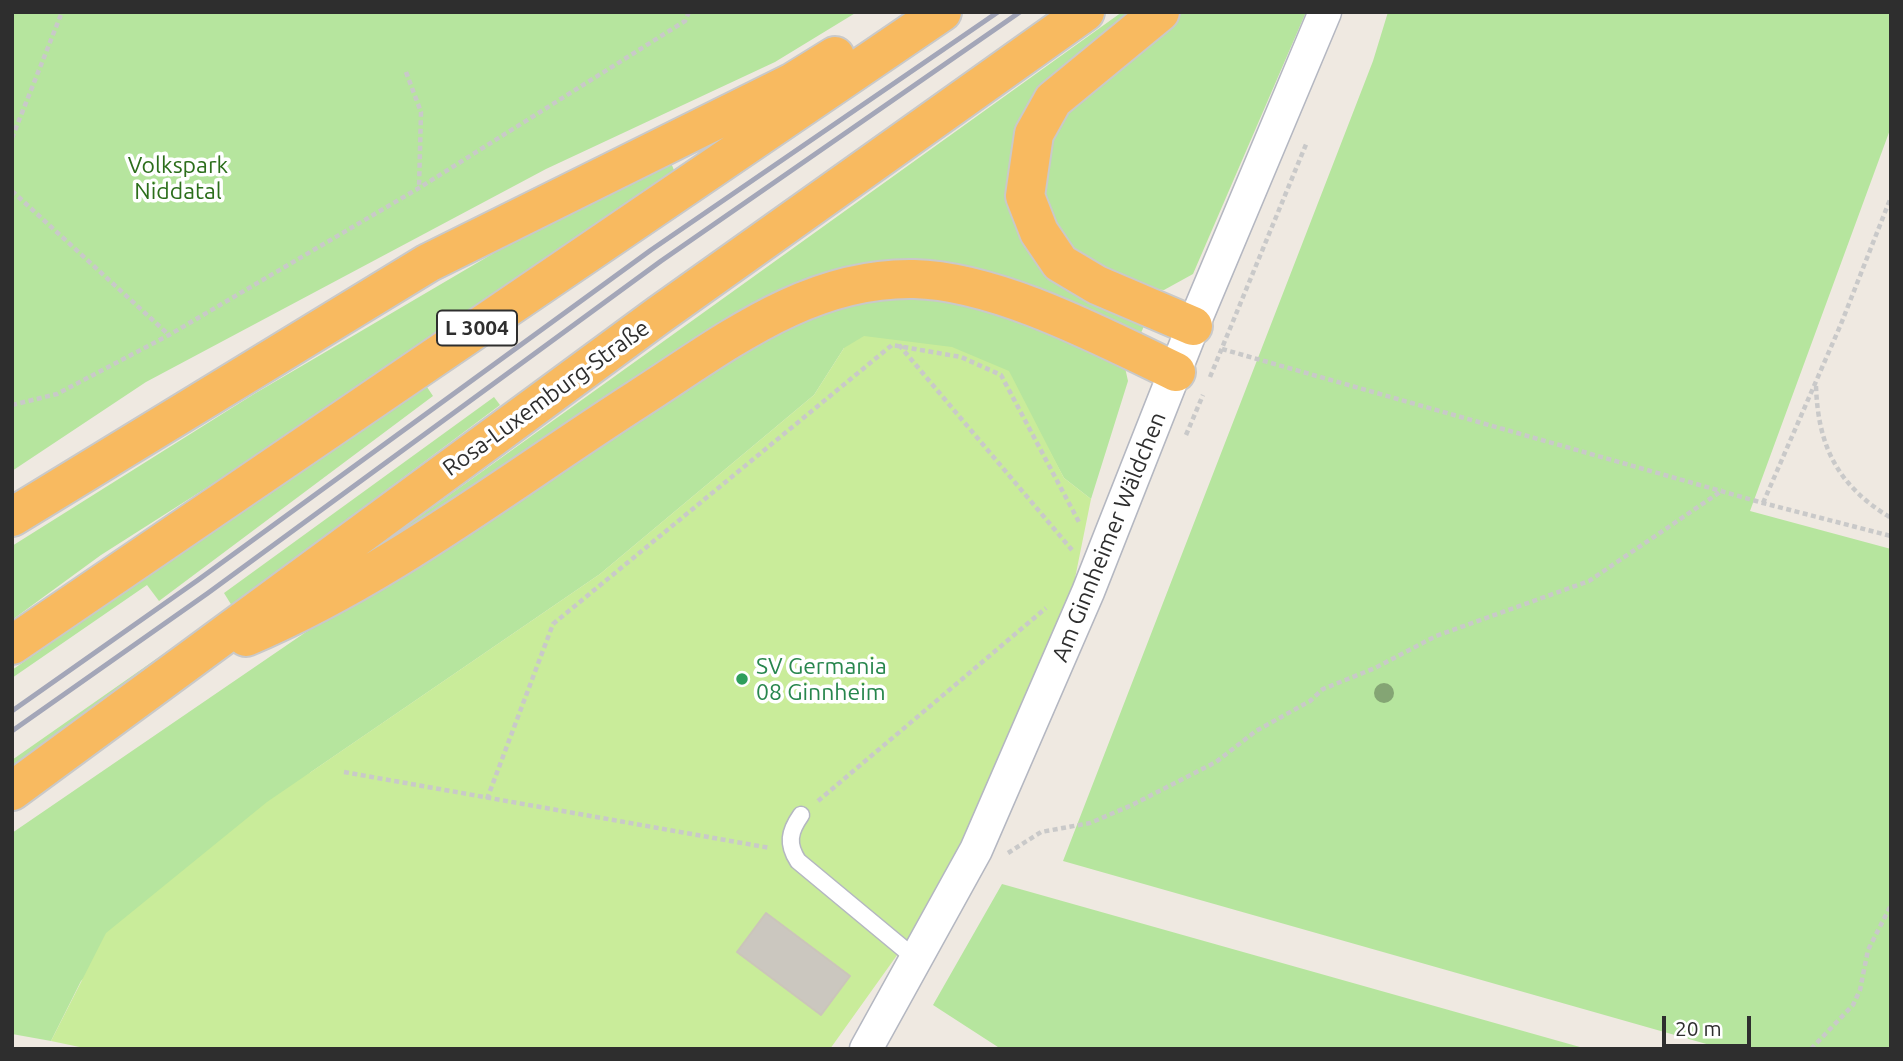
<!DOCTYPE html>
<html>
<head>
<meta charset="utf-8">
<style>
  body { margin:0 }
  #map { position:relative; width:1903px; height:1061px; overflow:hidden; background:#efe9e1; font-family:Ubuntu,sans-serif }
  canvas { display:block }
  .frame { position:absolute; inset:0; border:14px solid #2e2e2e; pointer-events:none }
  .scale { position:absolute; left:1662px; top:1016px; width:89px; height:32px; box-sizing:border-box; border:4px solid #2e2e2e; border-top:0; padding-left:9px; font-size:21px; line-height:24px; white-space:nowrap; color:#2e2e2e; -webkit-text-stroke:5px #fff; paint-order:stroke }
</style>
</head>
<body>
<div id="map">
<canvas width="1903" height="1061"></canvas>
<div class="frame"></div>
<div class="scale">20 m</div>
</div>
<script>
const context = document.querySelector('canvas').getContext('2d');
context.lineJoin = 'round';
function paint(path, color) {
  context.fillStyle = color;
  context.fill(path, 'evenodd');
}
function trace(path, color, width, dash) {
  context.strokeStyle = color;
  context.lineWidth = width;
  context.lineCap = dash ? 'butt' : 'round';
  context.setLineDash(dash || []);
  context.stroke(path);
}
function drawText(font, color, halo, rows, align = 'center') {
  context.font = font + ' Ubuntu,sans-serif';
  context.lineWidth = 7;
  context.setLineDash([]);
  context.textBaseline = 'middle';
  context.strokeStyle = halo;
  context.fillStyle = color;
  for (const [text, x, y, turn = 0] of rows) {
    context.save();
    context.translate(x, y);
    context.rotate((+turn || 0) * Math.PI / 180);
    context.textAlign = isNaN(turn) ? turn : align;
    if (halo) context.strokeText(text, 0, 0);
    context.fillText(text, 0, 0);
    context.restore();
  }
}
paint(new Path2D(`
  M 12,12 L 857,12 L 775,62 L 546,169 L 146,382 L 12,471 Z
  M 1122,12 L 1141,12 L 1080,59 L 1015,196 L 1139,319 L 1144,326 L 1141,333 L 1133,336 L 868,271 L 393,546 L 384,542 Z
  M 1180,12 L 1306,12 L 1193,274 L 1164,290 L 1131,287 L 1069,254 L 1041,195 L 1041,164 L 1061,109 Z
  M 1388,12 L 1891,12 L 1891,127 L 1750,511 L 1891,549 L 1891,1049 L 1724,1049 L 1063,861 L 1373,61 Z
  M 671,163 L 674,170 L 225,476 L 101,555 L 12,620 L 12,546 L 254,394 L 545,223 Z
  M 955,294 L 1124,363 L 1128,381 L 1091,499 L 1064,478 L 1040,434 L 844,348 L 814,395 L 600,574 L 311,772 L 81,981 L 51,1041 L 12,1034 L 12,833 L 404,565 L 785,321 L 832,301 Z
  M 427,387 L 433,396 L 159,601 L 147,585 L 12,678 L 12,670 L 316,459 Z
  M 494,397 L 500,405 L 376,498 L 236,610 L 12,772 L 12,760 L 232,606 L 224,593 Z
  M 1002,884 L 1587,1049 L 1001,1049 L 933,1005 Z`), '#b6e59e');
paint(new Path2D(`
  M 864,336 L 952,347 L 1009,371 L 1064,478 L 1091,499 L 1071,598 L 981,809 L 910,937 L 830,1049 L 89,1049 L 51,1041 L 106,933 L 267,802 L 600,574 L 814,395 L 844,348 Z`), '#c9ec9a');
const building = new Path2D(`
  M 766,913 L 850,976 L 821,1015 L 737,952 Z`);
paint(building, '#cbc7bf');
trace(building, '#cbc5ba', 2);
const service = new Path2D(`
  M 801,815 C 789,832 787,844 798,861 L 916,959`);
const minor = new Path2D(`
  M 866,1049 L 976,850 L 1088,592 L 1193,326 L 1325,12`);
const trunk = new Path2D(`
  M 1160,12 L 1053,100 L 1034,134 L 1025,196 L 1039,232 L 1060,263 L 1097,285 L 1193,326
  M 12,517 L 428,263 L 793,82 L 835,56
  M 246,637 C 387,577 510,481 638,399 C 724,344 807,277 914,279 C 997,281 1101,336 1176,372
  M 12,645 L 942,12
  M 12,791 L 659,315 L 1085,12`);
trace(service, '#b4b7c1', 19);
trace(minor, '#b4b7c1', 35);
trace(trunk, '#c9c9c9', 42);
trace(new Path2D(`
  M 406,72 L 421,112 L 419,188
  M 12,138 L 62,12
  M 12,191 L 169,335
  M 899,345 L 1072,550
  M 1222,349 L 1763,503 L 1891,536
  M 1210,377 L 1307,142
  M 1816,386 C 1818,447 1838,486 1891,518
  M 12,405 L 57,394 L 169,335 L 419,188 L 685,21 L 689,12
  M 1186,435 L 1203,395
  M 1763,503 L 1841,324 L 1891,197
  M 344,772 L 770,848
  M 487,799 L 553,624 L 892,345 L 961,357 L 1001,375 L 1080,524
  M 818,801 L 1046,608
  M 1008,853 L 1041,832 L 1090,823 L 1132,805 L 1216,762 L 1256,731 L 1310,701 L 1323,689 L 1375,668 L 1436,636 L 1589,581 L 1723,490
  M 1811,1049 L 1853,1005 L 1860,990 L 1868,950 L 1891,905`), '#c9c9c9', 4.5, [5, 3.5]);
trace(service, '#fff', 16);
trace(minor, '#fff', 32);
trace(trunk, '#f8ba60', 38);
trace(new Path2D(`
  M 12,711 L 198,580 L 651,250 L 998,12
  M 12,731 L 208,593 L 661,261 L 1020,12`), '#a3a6b8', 5);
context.fillStyle = '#84a574';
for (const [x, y] of [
  [1384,693]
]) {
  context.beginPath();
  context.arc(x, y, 10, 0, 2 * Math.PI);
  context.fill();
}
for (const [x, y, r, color] of [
  [742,679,7,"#2e9e5b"]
]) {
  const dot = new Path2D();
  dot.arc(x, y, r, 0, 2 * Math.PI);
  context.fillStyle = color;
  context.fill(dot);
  trace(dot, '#fff', 2.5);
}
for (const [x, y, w] of [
  [477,328,80]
]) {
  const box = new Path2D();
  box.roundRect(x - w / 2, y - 17.5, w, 35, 5);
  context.fillStyle = '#fff';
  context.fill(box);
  trace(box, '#2e2e2e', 2);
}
drawText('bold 21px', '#2e2e2e', null, [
  ["L 3004",477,328]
]);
drawText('23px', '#2c6e1b', '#fff', [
  ["Volkspark",178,165],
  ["Niddatal",178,191]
]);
drawText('23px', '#2e2e2e', '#fff', [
  ["Rosa-Luxemburg-Straße",546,398,-36],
  ["Am Ginnheimer Wäldchen",1109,537,-68]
]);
drawText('23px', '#27864d', '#fff', [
  ["SV Germania",756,666],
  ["08 Ginnheim",756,692]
], 'left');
</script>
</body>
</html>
